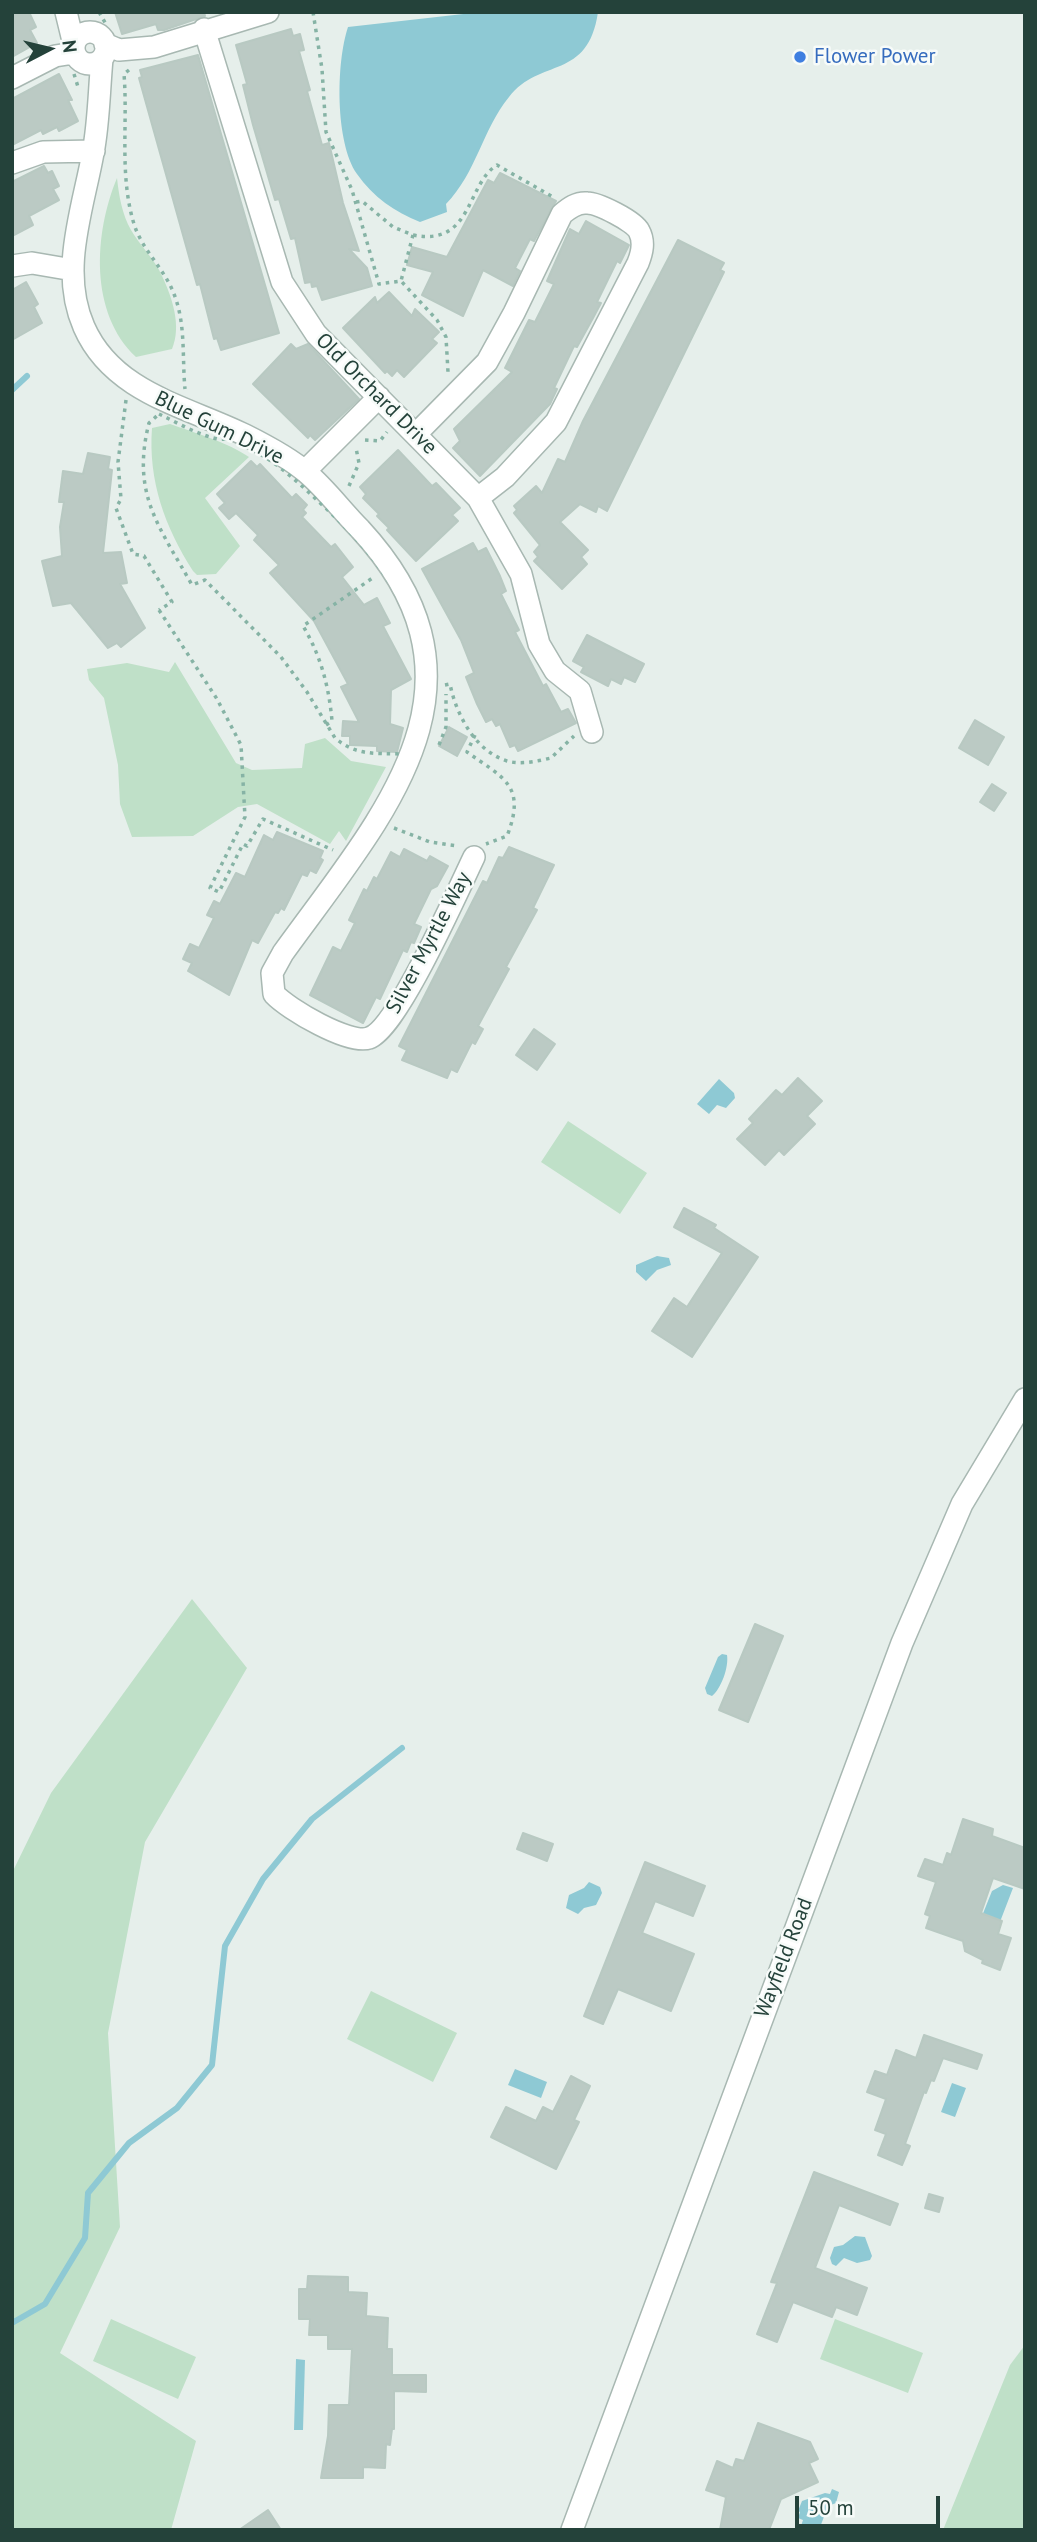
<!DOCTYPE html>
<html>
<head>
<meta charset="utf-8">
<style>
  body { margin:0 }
  #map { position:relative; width:1037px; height:2542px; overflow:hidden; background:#e6efeb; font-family:"PT Sans",sans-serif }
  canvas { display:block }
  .frame { position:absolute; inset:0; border:14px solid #24423a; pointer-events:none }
  .north { position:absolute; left:14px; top:14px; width:70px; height:70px; -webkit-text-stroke:5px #f7fbf9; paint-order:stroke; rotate:83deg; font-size:19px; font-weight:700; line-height:28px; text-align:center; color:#24423a }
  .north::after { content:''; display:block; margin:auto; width:24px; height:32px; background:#24423a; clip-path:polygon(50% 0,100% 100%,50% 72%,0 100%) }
  .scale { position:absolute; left:795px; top:2496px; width:145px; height:32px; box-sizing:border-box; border:4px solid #24423a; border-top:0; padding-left:9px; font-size:21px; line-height:24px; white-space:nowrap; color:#24423a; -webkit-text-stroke:5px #f7fbf9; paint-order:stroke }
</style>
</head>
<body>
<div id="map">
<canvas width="1037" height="2542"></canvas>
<div class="frame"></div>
<div class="north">N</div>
<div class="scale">50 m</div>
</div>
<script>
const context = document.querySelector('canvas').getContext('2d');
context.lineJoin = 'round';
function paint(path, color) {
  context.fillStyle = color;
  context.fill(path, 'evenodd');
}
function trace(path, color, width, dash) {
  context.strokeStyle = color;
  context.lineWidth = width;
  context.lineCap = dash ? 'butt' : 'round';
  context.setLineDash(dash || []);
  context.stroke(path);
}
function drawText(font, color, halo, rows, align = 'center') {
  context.font = font + ' "PT Sans",sans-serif';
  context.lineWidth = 5;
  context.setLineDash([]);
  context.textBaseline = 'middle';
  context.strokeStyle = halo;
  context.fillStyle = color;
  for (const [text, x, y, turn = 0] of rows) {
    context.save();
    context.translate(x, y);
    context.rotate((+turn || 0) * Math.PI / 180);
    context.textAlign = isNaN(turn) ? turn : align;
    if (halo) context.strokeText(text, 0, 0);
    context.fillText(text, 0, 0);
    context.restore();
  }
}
paint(new Path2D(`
  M 117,178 C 119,196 122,214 131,230 C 140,246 155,259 162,276 C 172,297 182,326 172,349 L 136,357 C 89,313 94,233 117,178 Z
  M 170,424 C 193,432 229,443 249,457 L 205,498 L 240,546 L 216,574 L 197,575 L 193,571 C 165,527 148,481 152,428 Z
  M 175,662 L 236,763 L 252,770 L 302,768 L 305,744 L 325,738 L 351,761 L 386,767 L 346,841 L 339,831 L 330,844 L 257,804 L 238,807 L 193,836 L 132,837 L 120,804 L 118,765 L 104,698 L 89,680 L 87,669 L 127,663 L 169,672 Z
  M 568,1121 L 647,1173 L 620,1214 L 541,1162 Z
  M 192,1599 L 247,1668 L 145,1842 L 108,2033 L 120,2227 L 60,2353 L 196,2441 L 171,2530 L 12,2530 L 12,1873 L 51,1793 Z
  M 371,1991 L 457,2033 L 433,2082 L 347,2039 Z
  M 111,2319 L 196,2357 L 178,2399 L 93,2361 Z
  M 835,2319 L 923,2353 L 908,2393 L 820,2359 Z
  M 1025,2345 L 1025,2530 L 943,2530 L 1010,2365 Z`), '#bfe0c8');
paint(new Path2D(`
  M 481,12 L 598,12 C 588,81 540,57 509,97 C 482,130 477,172 446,204 L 447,212 L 420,222 C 395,212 373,197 357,174 C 335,142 336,63 348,27 Z
  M 719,1079 L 734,1093 L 735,1098 L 726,1108 L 717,1105 L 709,1114 L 697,1104 Z
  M 657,1256 L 669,1258 L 671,1265 L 657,1270 L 646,1281 L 636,1272 L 636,1265 Z
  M 722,1654 L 727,1655 C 729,1667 721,1689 712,1696 L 707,1694 L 705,1688 L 718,1657 Z
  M 589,1882 L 600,1887 L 602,1893 L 596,1905 L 584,1908 L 578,1914 L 566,1908 L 569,1895 L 584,1888 Z
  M 1003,1885 L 1013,1888 L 998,1927 L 980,1921 L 992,1891 Z
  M 515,2069 L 547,2082 L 541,2098 L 508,2085 Z
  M 952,2083 L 966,2088 L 955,2117 L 941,2112 Z
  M 855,2236 L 865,2237 L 872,2256 L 870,2260 L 857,2263 L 844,2258 L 836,2266 L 832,2264 L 830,2258 L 834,2247 L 843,2245 Z
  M 296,2359 L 305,2360 L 303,2430 L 294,2430 Z
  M 832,2489 L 839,2492 L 836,2503 L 828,2506 L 819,2530 L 801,2526 L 803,2520 L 798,2518 L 800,2512 L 798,2511 L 802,2501 L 825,2493 L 830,2494 Z`), '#8ec9d4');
trace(new Path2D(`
  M 12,390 L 27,376
  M 12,2323 L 45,2304 L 85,2238 L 88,2193 L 129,2143 L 177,2108 L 212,2065 L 225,1946 L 263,1879 L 312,1819 L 402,1748`), '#8ec9d4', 6);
const building = new Path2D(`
  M 12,12 L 29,12 L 36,27 L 30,30 L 37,43 L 12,57 Z
  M 115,12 L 204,12 L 205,16 L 164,30 L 158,30 L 156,24 L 122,34 Z
  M 291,29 L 293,36 L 300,34 L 304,50 L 299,51 L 310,90 L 307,91 L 322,145 L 329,143 L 343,203 L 359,251 L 349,249 L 367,268 L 372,286 L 322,300 L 317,286 L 312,287 L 311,282 L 305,283 L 295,238 L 291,239 L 279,199 L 275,200 L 253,125 L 243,85 L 247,84 L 236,45 Z
  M 198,55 L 279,333 L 221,350 L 217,338 L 214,339 L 200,284 L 197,285 L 139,78 L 142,77 L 140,70 Z
  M 59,74 L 72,100 L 68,100 L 78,121 L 59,131 L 57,127 L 43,134 L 41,130 L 12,145 L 12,99 Z
  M 44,166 L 48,173 L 52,171 L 59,186 L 53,189 L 59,200 L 29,216 L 33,225 L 12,236 L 12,182 Z
  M 500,173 L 556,201 L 534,241 L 530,239 L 515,268 L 520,271 L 513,286 L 483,270 L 463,316 L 422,295 L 433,272 L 407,265 L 412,247 L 447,257 L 488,180 L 494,183 Z
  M 586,221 L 629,245 L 620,263 L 617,261 L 597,302 L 601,303 L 593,318 L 577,347 L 574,346 L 554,388 L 557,389 L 550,404 L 480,476 L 453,448 L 460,441 L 454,429 L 512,372 L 505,368 L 529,320 L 535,322 L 554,284 L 547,281 L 570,229 L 579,234 Z
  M 678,240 L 724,263 L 720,270 L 724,272 L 607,511 L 598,506 L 596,512 L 580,504 L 560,522 L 588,550 L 581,557 L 587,564 L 562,589 L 534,561 L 538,557 L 534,552 L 540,545 L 514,513 L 517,510 L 514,506 L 536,486 L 542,493 L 558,459 L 565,462 L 583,421 Z
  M 26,282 L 38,304 L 34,307 L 42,323 L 12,340 L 12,290 Z
  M 389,292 L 412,316 L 415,309 L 439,332 L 432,339 L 437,343 L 404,377 L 397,370 L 392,376 L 387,371 L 385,373 L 343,328 L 375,297 L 377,303 Z
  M 291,344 L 296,349 L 308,344 L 359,399 L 315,440 L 310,435 L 308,438 L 253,384 Z
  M 398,450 L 432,486 L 436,483 L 460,508 L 452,515 L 458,521 L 416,561 L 387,530 L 389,528 L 377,516 L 379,514 L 363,498 L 366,494 L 360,487 Z
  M 88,453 L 110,457 L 108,469 L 112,470 L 103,553 L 121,552 L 127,583 L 120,584 L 145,628 L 121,647 L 117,643 L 108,648 L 71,603 L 53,606 L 42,561 L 62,556 L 60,527 L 64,502 L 59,502 L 63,471 L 83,474 Z
  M 251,461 L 257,467 L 260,464 L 292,498 L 296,494 L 307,505 L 303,510 L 306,513 L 302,517 L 331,547 L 335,544 L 353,567 L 342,577 L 364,605 L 377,598 L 390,623 L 383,626 L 411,679 L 391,690 L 390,724 L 403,728 L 397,752 L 377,751 L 377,746 L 350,745 L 350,736 L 342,736 L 343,721 L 359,722 L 341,687 L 348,684 L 314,621 L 270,573 L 279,565 L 254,540 L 258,535 L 236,513 L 229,519 L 219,508 L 225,503 L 217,494 Z
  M 473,543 L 478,552 L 486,548 L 500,576 L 506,591 L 501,594 L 519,630 L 515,632 L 543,686 L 546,684 L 561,712 L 568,709 L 576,723 L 518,751 L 515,745 L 510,747 L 500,724 L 496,726 L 492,719 L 486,722 L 477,704 L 466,677 L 474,673 L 461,640 L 422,569 Z
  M 587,635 L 644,664 L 635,682 L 624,677 L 621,684 L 611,679 L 608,686 L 581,672 L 584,667 L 573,661 Z
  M 975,720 L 1004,737 L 988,765 L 959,748 Z
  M 449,727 L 467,737 L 457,756 L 439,746 Z
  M 992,784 L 1006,793 L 994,811 L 980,802 Z
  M 277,832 L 323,851 L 320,858 L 323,860 L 316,873 L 310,870 L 307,876 L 302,874 L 284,910 L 281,908 L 278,913 L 275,912 L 258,943 L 252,940 L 229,995 L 188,971 L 192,963 L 183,959 L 190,944 L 199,948 L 214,918 L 207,915 L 214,901 L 220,904 L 236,873 L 245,877 L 264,835 L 273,840 Z
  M 509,847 L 554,865 L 533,908 L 537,910 L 506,967 L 509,969 L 478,1026 L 483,1029 L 475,1044 L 472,1042 L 457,1072 L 451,1069 L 447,1078 L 402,1060 L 407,1050 L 399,1046 L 483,881 L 487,883 L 499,857 L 503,858 Z
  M 404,849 L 427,861 L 430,856 L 448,866 L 437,886 L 431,889 L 414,924 L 421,927 L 414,943 L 411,942 L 407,952 L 403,950 L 380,999 L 376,997 L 363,1023 L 310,995 L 333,947 L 341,951 L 355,923 L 349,920 L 364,889 L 367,891 L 374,877 L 377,879 L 391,852 L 400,857 Z
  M 534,1029 L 555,1044 L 537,1070 L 516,1055 Z
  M 798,1078 L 822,1101 L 807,1116 L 815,1124 L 784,1155 L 779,1150 L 765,1165 L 737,1139 L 753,1123 L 749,1119 L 776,1090 L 782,1095 Z
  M 684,1208 L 716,1225 L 714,1228 L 758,1257 L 692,1357 L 652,1331 L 674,1298 L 687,1307 L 722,1253 L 674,1227 Z
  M 755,1624 L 783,1636 L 748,1722 L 719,1710 Z
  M 963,1819 L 993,1829 L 992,1836 L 1025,1848 L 1025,1889 L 993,1878 L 981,1913 L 1002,1921 L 998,1934 L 1011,1938 L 1000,1970 L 982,1963 L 983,1960 L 965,1951 L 963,1941 L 926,1928 L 930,1916 L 925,1914 L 936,1882 L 918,1876 L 925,1859 L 943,1865 L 947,1853 L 951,1855 Z
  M 523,1833 L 553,1844 L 547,1861 L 517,1849 Z
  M 645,1862 L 705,1886 L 693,1916 L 655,1901 L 642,1933 L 694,1954 L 671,2011 L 618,1989 L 603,2024 L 584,2016 Z
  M 924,2035 L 982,2055 L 977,2069 L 943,2058 L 934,2081 L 931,2080 L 926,2093 L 924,2092 L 905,2144 L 910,2146 L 902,2165 L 878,2155 L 886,2134 L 875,2130 L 886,2099 L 867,2092 L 875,2071 L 887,2075 L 896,2050 L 916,2058 Z
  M 571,2076 L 590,2086 L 574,2120 L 579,2122 L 556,2169 L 491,2137 L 506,2107 L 536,2121 L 543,2107 L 553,2112 Z
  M 814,2172 L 898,2204 L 890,2225 L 839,2205 L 815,2268 L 867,2288 L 857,2315 L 836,2307 L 832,2317 L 793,2302 L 777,2342 L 757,2334 L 777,2283 L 771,2282 Z
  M 929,2194 L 943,2198 L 939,2212 L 925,2208 Z
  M 308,2276 L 348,2277 L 348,2292 L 367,2293 L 366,2316 L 388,2318 L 387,2349 L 392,2349 L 392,2375 L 426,2375 L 426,2392 L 394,2391 L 394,2429 L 392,2429 L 390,2445 L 386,2444 L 385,2468 L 363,2467 L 363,2478 L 321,2478 L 328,2436 L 329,2405 L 349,2405 L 352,2349 L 328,2349 L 328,2335 L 309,2335 L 310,2319 L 299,2319 L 299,2289 L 307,2289 Z
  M 758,2423 L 810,2442 L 818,2459 L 809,2463 L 818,2482 L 781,2499 L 769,2530 L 720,2530 L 726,2497 L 706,2490 L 717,2461 L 733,2468 L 736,2459 L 744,2461 Z
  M 268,2510 L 281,2530 L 239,2530 Z`);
paint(building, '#bbcac4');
trace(building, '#b8c9c2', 2);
const minor = new Path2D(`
  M 66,12 L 74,45
  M 204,29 L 282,282 L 316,334 L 478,498 L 521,574 L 539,644 L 555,671 L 580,691 L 592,732
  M74 48a16 16 0 1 1 32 0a16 16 0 1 1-32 0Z
  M 105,44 L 119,50 L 154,47 L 268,12
  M 102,59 C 99,90 99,122 93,153 C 83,209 59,271 84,327 C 113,393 186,406 245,435 C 265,445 290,458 307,473 C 326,489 342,511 360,529 C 505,686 381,817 283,953 L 272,973 L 274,994 C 288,1009 349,1045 369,1038 C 397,1029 458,890 474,857
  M 12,78 L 55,56 L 74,53
  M 12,163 L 43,152 L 94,151
  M 12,266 L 32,263 L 73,270
  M 416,434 L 487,362 L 514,313 L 562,214 C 569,208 577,202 587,203 C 598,203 634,221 639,231 C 645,242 642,253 638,263 L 556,422 L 505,477 L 478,498
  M 305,471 L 379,397
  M 572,2530 L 902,1643 L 962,1504 L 1025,1399`);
trace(minor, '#a8b8b2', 24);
trace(new Path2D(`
  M 99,12 L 107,26
  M 313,12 L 322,69 L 326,132 L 352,190 L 379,284 L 401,281 L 437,320 L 446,337 L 448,372
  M 129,70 L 124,74 C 128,124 119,175 134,224 C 142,250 164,268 174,294 C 186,324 182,358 185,389
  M 74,74 L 79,90
  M 356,202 L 362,201 L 393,227 L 413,235 L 401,281
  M 413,235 C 473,247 466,184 497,165 L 553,197
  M 126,400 L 118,462 L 121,499 L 116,508 L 133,554 L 144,556 L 172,602 L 159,610
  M 159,414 C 178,423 198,435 218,439 C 224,440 228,437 233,440 C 266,453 294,478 319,502 C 393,569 451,652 401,754 C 375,753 356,756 335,738 L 307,692 L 281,657 L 205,580 L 192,585 C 159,526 131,494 149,423 Z
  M 365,440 L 380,441 L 387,432
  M 349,486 L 359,463 L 356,448
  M 159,610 L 217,699 L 241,745 L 245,817 L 210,888 L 219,892 L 243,844 L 247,846 L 263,819 L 333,850
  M 445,685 L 450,684 C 456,714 475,751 507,761 C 521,765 538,761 551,758 L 574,736
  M 326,725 L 332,721 C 329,687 321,656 303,626 L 374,577
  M 475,735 L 467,752 C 503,778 527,785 507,836 L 486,844
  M 439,745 L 446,727 L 446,694
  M 394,828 L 430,842 L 457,846`), '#86b3a5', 3.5, [3.5, 5]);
trace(minor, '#fff', 21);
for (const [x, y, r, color] of [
  [800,57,7,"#3f7fe0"]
]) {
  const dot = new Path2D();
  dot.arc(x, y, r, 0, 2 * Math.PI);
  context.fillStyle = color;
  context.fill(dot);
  trace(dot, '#f7fbf9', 2.5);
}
drawText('21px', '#366cbe', '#f7fbf9', [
  ["Flower Power",814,57]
], 'left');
drawText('21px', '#24423a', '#f7fbf9', [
  ["Old Orchard Drive",376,394,45],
  ["Blue Gum Drive",219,428,26],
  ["Silver Myrtle Way",429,943,-62],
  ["Wayfield Road",784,1958,-69]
]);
</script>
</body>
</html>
